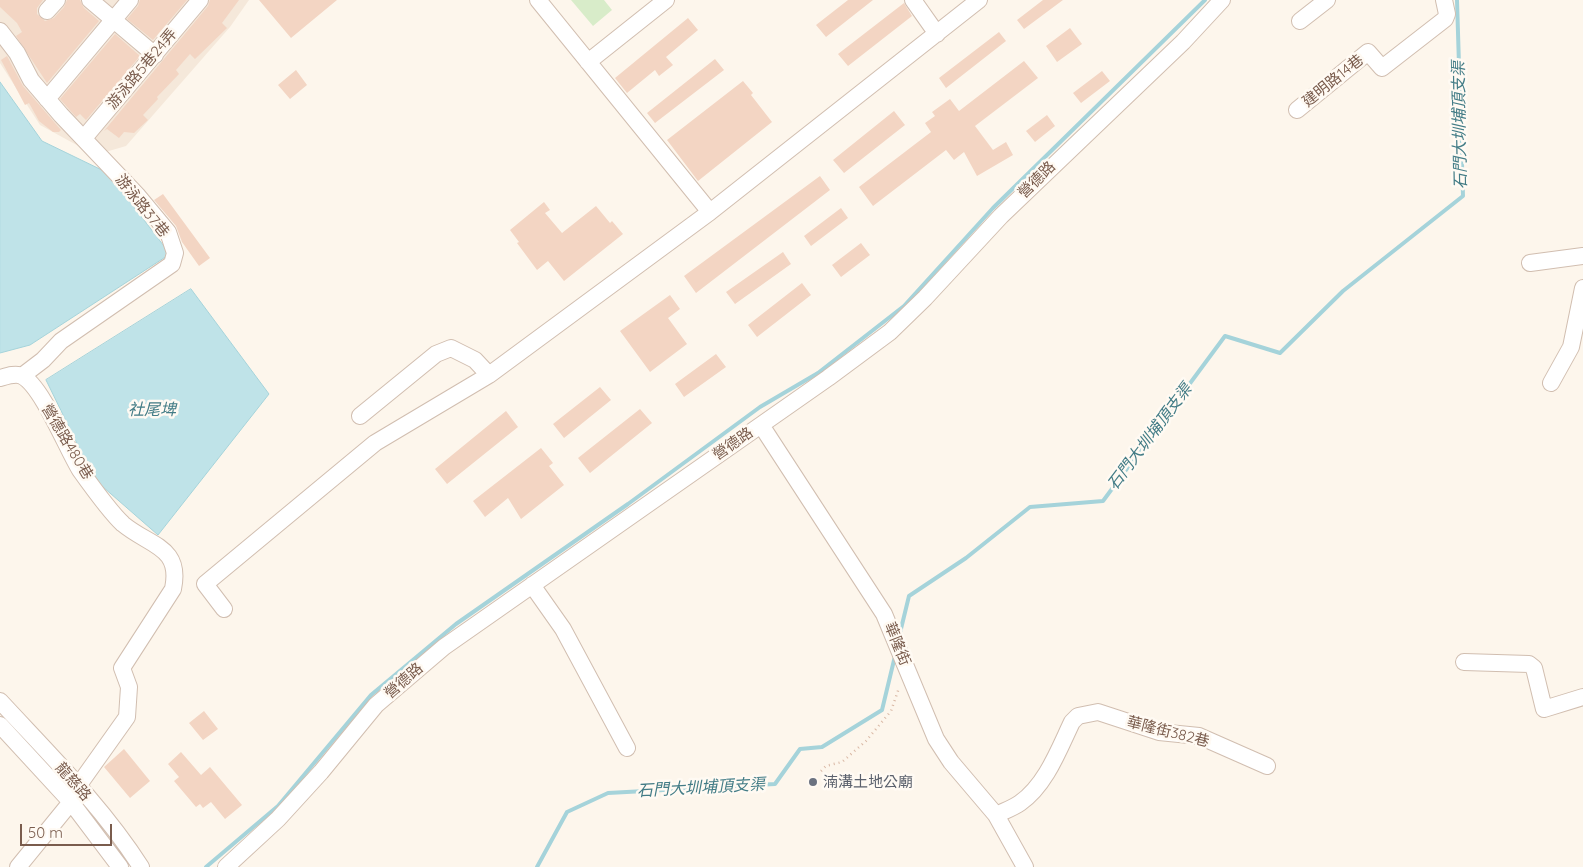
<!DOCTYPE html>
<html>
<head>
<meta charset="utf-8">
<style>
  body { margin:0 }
  #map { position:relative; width:1583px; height:867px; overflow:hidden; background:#fdf6ec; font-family:Quicksand,sans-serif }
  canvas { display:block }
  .scale { position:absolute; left:20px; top:824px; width:92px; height:22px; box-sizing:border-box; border:2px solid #7a5c4d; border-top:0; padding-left:6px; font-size:15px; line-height:18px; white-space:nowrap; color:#7a5c4d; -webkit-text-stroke:4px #fffaf3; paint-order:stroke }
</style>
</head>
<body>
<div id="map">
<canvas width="1583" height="867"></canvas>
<div class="scale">50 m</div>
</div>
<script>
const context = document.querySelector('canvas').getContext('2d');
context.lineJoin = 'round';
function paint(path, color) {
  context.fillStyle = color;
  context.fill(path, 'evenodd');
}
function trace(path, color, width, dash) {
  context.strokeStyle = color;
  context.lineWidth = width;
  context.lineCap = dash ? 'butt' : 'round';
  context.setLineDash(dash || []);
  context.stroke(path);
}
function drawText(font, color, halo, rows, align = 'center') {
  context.font = font + ' Quicksand,"Noto Sans TC",sans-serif';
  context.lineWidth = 5;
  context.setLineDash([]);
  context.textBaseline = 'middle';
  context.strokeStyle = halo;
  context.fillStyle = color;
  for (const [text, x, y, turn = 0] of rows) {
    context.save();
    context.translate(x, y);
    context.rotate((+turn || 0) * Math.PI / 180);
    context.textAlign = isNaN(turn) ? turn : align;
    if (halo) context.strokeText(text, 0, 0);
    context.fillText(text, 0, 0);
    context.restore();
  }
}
paint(new Path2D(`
  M 0,0 L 249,0 L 230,27 L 126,146 L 95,155 L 40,125 L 0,63 Z`), '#f5e8da');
paint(new Path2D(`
  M 571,0 L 604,0 L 612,10 L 593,26 Z`), '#d8ecc9');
const water = new Path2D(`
  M 0,82 L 42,141 L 108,173 L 170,254 L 30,345 L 0,353 Z
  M 191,289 L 269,394 L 158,535 L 95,480 L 46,380 Z`);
paint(water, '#bfe3e8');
trace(water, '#a5d3da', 1);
trace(new Path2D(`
  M 899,637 L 909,596 L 966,558 L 1030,507 L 1103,501 L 1225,336 L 1280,353 L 1343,291 L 1463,196 L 1457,0
  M 206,867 L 278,806 L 371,695 L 456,624 L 628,504 L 760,407 L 818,373 L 904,306 L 993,208 L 1205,0
  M 537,867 L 567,812 L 608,793 L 775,784 L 800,749 L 822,747 L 882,710 L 895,656`), '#a5d3da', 4);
paint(new Path2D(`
  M 0,0 L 43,0 L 37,8 L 37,14 L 45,21 L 54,18 L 64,7 L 67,0 L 80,0 L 84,8 L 99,21 L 47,83 L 16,36 L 22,32 L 17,23 L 0,7 Z
  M 140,0 L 187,0 L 153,40 L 127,19 L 138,6 Z
  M 210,0 L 239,0 L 222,23 L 227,28 L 195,59 L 190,54 L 176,70 L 179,74 L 157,97 L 158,99 L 143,115 L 148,120 L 134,133 L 124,132 L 119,138 L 107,129 L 104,131 L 208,6 Z
  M 259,0 L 337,0 L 291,38 Z
  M 848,0 L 873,0 L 826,37 L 816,25 Z
  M 1043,0 L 1063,0 L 1024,29 L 1017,20 Z
  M 904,3 L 912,16 L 848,66 L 838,54 Z
  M 688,18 L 698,30 L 666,57 L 673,65 L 659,76 L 655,70 L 627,93 L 615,78 Z
  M 1070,28 L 1082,44 L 1057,62 L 1046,46 Z
  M 999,32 L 1006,41 L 946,88 L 939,78 Z
  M 115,34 L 140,56 L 86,120 L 80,114 L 76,117 L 60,99 Z
  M 7,56 L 23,86 L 61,130 L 59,132 L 53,132 L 39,121 L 29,103 L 25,105 L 1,60 Z
  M 715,59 L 724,70 L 655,123 L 647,113 Z
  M 1024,61 L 1038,78 L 975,126 L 993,150 L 1006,142 L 1013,155 L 977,176 L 964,152 L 954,160 L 946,150 L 873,206 L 859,187 L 931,132 L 925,123 L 935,116 L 932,112 L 950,99 L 959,111 Z
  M 296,70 L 307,85 L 290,99 L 278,85 Z
  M 1102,71 L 1110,81 L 1081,103 L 1073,93 Z
  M 743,81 L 753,93 L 751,95 L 772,122 L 698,181 L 667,140 Z
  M 894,111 L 905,125 L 844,173 L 833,160 Z
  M 1047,115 L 1055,126 L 1035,142 L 1026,131 Z
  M 820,176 L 830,190 L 696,293 L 684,276 Z
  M 163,194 L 210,258 L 199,266 L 182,242 L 176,226 L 154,200 Z
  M 544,202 L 550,210 L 545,213 L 562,233 L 596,206 L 610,223 L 612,221 L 623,234 L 564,281 L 548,261 L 537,270 L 517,243 L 519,242 L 510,230 Z
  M 841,208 L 848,218 L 811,246 L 804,236 Z
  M 861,243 L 870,255 L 841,277 L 832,265 Z
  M 783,252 L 791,264 L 735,304 L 726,292 Z
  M 802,283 L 811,295 L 757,337 L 748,325 Z
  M 670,295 L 680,309 L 668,318 L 687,344 L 650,372 L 620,331 Z
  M 716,354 L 726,367 L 684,397 L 675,384 Z
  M 600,387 L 611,400 L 564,438 L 553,424 Z
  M 640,409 L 652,423 L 590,473 L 578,458 Z
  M 506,411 L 518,427 L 447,484 L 435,469 Z
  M 541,448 L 553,463 L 549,466 L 564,485 L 521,519 L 508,498 L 485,517 L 473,501 Z
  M 204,711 L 218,729 L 203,740 L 189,723 Z
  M 124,749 L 150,781 L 130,798 L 104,767 Z
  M 181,752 L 201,775 L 210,767 L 242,805 L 225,819 L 211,802 L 203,808 L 200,804 L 196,807 L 174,781 L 179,777 L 168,764 Z`), '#f3d5c3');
const minor = new Path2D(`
  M 90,0 L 155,55
  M 538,0 L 710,212
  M 913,0 L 937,34
  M 47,11 L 57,0
  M 1300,21 L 1327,0
  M 0,31 L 17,53 L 31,80 L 61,115 L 138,196 L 168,232 L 175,253 L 172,264 L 61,341 L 43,360 L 22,376
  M 588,62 L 666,0
  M 47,99 L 130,0
  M 1297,110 L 1368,52 L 1382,68 L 1445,19 L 1447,14 L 1444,0
  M 84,138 L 200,0
  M 1530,263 L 1583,256
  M 0,378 C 7,376 16,373 22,376 C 42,386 67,449 80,470 C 90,484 111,513 123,524 C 149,546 182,546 173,589 L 122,668 L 129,687 L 127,717 L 78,786 L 71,802 L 18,867
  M 1551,383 L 1571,347 L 1583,288
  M 360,416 L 436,354 L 451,348 L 475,360 L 489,375
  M 761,425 L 884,614 L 936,739 L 951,762 L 996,815 L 1025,867
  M 532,585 L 563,629 L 627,748
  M 224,609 L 205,584 L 375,443 L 489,375 L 710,212 L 979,0
  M 1464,662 L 1529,664 L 1534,668 L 1544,709 L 1583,697
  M 0,701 C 49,754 102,806 141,867
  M 0,725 L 71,802 L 120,867
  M 996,815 C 1004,811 1013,808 1020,803 C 1046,785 1059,749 1072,722 L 1078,716 L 1098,712 L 1159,732 L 1199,736 L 1267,766
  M 226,867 L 278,819 L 321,772 L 376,705 L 444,647 L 828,378 L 890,332 L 925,298 L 1001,216 L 1183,42 L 1222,0`);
trace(minor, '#d1beb0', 18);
trace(new Path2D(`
  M 821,771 L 826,766 L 842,762 L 866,741 L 891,711 L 899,688`), '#d9b8a5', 2.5, [1, 4]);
trace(minor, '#fff', 16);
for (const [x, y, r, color] of [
  [813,782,5,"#6b7280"]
]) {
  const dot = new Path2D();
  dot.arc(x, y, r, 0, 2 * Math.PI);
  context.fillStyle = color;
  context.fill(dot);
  trace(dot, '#fffaf3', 2);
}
drawText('15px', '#7a5c4d', '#fffaf3', [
  ["游泳路5巷24弄",142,69,-50],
  ["建明路14巷",1333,81,-39],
  ["營德路",1037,180,-45],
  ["游泳路37巷",142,206,51],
  ["營德路480巷",67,442,59],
  ["營德路",733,444,-35],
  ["華隆街",897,644,68],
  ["營德路",404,681,-41],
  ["華隆街382巷",1168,732,14],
  ["龍慈路",73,782,49]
]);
drawText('15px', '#5b616d', '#fffaf3', [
  ["湳溝土地公廟",823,782]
], 'left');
drawText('italic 16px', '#437c86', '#fffaf3', [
  ["石門大圳埔頂支渠",1460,125,-91],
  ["社尾埤",152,410],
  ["石門大圳埔頂支渠",1150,437,-53],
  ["石門大圳埔頂支渠",701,788,-3]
]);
</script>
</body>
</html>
